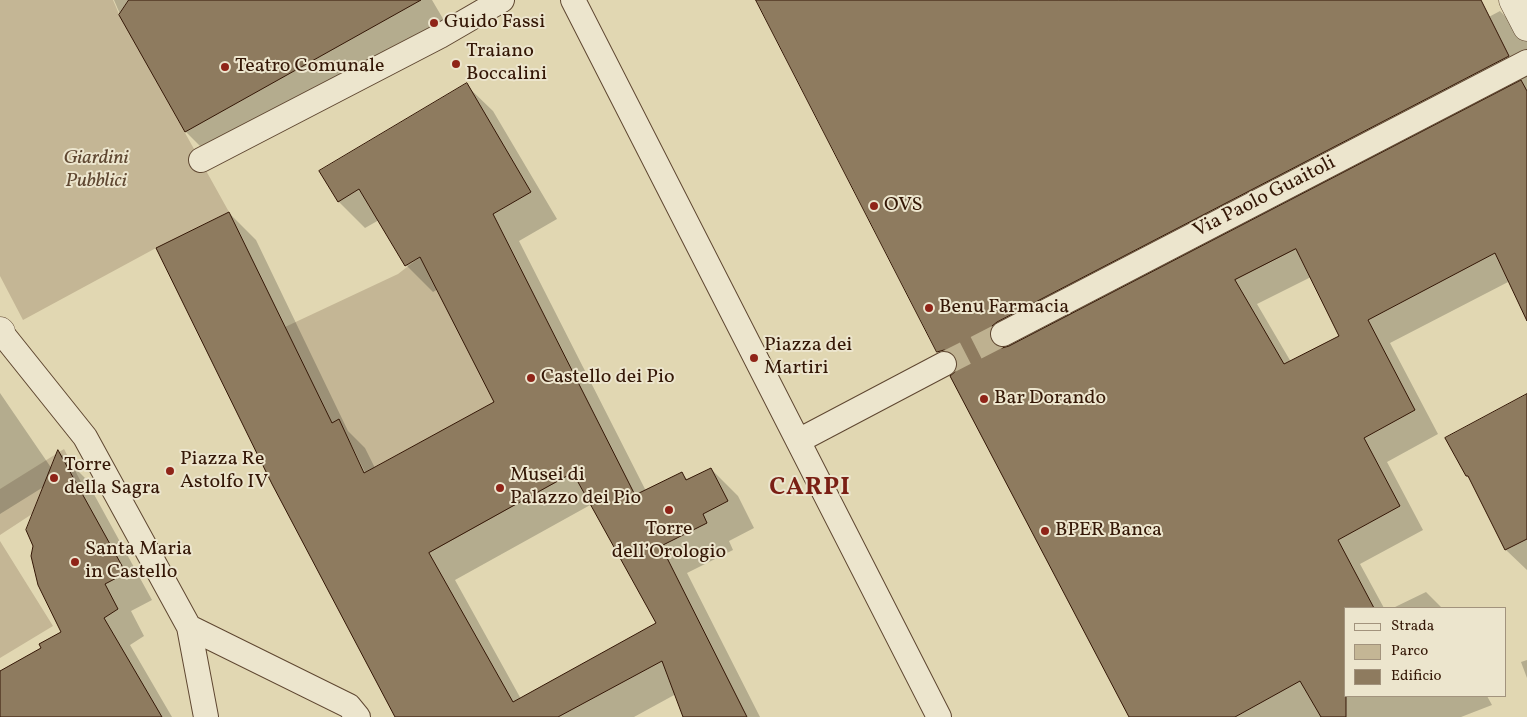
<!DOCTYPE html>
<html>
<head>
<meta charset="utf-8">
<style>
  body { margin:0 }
  #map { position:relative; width:1527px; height:717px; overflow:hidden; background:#e1d7b2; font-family:Vollkorn,serif }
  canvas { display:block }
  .legend { position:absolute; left:1344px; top:607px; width:162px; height:90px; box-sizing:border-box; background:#ece5cd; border:1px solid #a2937d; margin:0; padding:6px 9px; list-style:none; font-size:15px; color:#341706 }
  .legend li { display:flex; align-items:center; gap:10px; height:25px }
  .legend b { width:25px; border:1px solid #a2937d }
</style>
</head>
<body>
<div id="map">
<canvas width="1527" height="717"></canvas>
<ul class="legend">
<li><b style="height:6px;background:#ece5cd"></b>Strada</li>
<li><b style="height:14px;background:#c4b695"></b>Parco</li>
<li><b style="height:14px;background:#8e7b5f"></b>Edificio</li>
</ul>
</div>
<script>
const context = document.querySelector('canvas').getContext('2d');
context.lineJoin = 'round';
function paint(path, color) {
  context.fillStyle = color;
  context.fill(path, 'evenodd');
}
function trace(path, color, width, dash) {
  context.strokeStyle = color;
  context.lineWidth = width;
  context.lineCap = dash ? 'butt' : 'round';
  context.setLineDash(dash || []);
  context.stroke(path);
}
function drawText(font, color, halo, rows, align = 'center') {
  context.font = font + ' Vollkorn,serif';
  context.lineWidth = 4;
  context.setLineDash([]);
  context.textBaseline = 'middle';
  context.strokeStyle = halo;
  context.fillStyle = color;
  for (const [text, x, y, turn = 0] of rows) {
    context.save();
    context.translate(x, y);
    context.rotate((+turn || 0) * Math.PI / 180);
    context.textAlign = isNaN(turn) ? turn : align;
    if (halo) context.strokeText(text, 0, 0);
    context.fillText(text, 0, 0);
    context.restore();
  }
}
paint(new Path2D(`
  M 0,0 L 113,0 L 119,14 L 229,212 L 156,248 L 23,320 L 0,276 Z
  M 420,257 L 497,401 L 365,472 L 339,420 L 332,423 L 285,327 L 398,274 Z
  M 64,449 L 81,482 L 0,535 L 0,489 Z
  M 0,541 L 53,626 L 0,658 Z`), '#c4b695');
paint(new Path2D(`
  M 114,0 L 432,0 L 449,29 L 213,159 L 186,132 L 120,14 Z
  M 756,0 L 1475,0 L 1485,19 L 1500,11 L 1524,35 L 1527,41 L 1527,308 L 1510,281 L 1390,343 L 1438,434 L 1387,462 L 1423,530 L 1360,564 L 1384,608 L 1346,608 L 1346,696 L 1487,696 L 1492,705 L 1461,717 L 1130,717 L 957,370 L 938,351 ZM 1311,277 L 1341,336 L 1291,362 L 1257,304 Z
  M 466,85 L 493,111 L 557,219 L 519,241 L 646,491 L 681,473 L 688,480 L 711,469 L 738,496 L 754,528 L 729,541 L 733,550 L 687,573 L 760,717 L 685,717 L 676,694 L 634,717 L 396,717 L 229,213 L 256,240 L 348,431 L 365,448 L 375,468 L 496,402 L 438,289 L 433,292 L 406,265 L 379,220 L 365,228 L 338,201 ZM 592,504 L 657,623 L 521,699 L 455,580 Z
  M 0,393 L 52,469 L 59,452 L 85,478 L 152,600 L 131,611 L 144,636 L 130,645 L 172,717 L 0,717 L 0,672 L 43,648 L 63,633 L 45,486 L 0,514 Z
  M 1527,396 L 1527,570 L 1506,550 L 1471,480 L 1467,476 Z
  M 1426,592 L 1442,608 L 1393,608 Z
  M 1527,660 L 1527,678 L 1521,662 Z`), '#0003');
const building = new Path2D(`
  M 129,0 L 421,0 L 185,132 L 119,15 Z
  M 756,0 L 1481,0 L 1509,56 L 997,322 L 992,326 L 989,333 L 991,340 L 995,345 L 1002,348 L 1009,346 L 1521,80 L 1527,91 L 1527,321 L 1495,253 L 1368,320 L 1415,410 L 1364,438 L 1400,506 L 1338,540 L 1374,608 L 1346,608 L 1346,717 L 1321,717 L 1300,681 L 1235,717 L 1129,717 L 950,376 L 956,371 L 958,365 L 956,358 L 951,352 L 944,350 L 937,352 ZM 1296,249 L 1339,336 L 1284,364 L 1235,280 Z
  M 467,83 L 531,192 L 493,214 L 635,495 L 682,472 L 686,480 L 711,468 L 728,501 L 703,514 L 707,523 L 661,546 L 747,717 L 683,717 L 662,661 L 558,717 L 395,717 L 272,484 L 156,248 L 229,212 L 332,423 L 339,419 L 364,473 L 494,402 L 420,257 L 405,266 L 359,189 L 338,202 L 319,171 ZM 573,473 L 656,623 L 513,702 L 429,553 Z
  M 1527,394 L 1527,539 L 1505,550 L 1468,476 L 1466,476 L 1445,438 Z
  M 58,450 L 126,573 L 105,584 L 118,609 L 104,618 L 162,717 L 0,717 L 0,671 L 41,648 L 39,644 L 61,632 L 38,585 L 31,556 L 33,546 L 26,530 Z`);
paint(building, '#8e7b5f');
trace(building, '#341706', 1);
trace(new Path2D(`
  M 944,364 L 1003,334`), '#beb190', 24, [24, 12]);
const pedestrian = new Path2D(`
  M 573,0 L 939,717
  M 201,160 L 440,36 L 502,0
  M 1,332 L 85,437 L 189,627 L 206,717
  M 1003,334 L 1527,62
  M 798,441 L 944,364
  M 189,627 L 349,706 L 358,717`);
const minor = new Path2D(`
  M 1513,0 L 1527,27
  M 0,331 L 1,332`);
trace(pedestrian, '#5f4731', 26);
trace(minor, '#5f4731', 29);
trace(pedestrian, '#ece5cd', 24);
trace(minor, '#ece5cd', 28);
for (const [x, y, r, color] of [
  [434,23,5,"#8f2418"],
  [456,64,5,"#8f2418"],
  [225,67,5,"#8f2418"],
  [874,206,5,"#8f2418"],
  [929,308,5,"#8f2418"],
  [754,358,5,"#8f2418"],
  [531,378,5,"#8f2418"],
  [984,399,5,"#8f2418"],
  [170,471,5,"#8f2418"],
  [54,478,5,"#8f2418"],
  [500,488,5,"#8f2418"],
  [669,510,5,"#8f2418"],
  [1045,531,5,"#8f2418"],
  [75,562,5,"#8f2418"]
]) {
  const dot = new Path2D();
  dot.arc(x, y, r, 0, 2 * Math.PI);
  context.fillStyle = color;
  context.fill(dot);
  trace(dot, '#ece5cd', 2);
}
drawText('20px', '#341706', '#ece5cd', [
  ["Guido Fassi",444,23],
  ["Traiano",466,52],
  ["Boccalini",466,75],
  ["Teatro Comunale",235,67],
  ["OVS",884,206],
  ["Benu Farmacia",939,308],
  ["Piazza dei",764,346],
  ["Martiri",764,369],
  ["Castello dei Pio",541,378],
  ["Bar Dorando",994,399],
  ["Piazza Re",180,460],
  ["Astolfo IV",180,483],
  ["Torre",64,466],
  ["della Sagra",64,489],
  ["Musei di",510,476],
  ["Palazzo dei Pio",510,499],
  ["Torre",669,530,"center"],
  ["dell’Orologio",669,553,"center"],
  ["BPER Banca",1055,531],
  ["Santa Maria",85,550],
  ["in Castello",85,573]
], 'left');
drawText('italic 20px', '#5f4731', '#ece5cd', [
  ["Giardini",96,159],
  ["Pubblici",96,182]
]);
drawText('20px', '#341706', '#ece5cd', [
  ["Via Paolo Guaitoli",1265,198,-27]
]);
context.letterSpacing = '1px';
drawText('bold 25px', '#7a1f14', '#ece5cd', [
  ["CARPI",810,489]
]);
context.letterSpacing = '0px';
</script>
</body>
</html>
